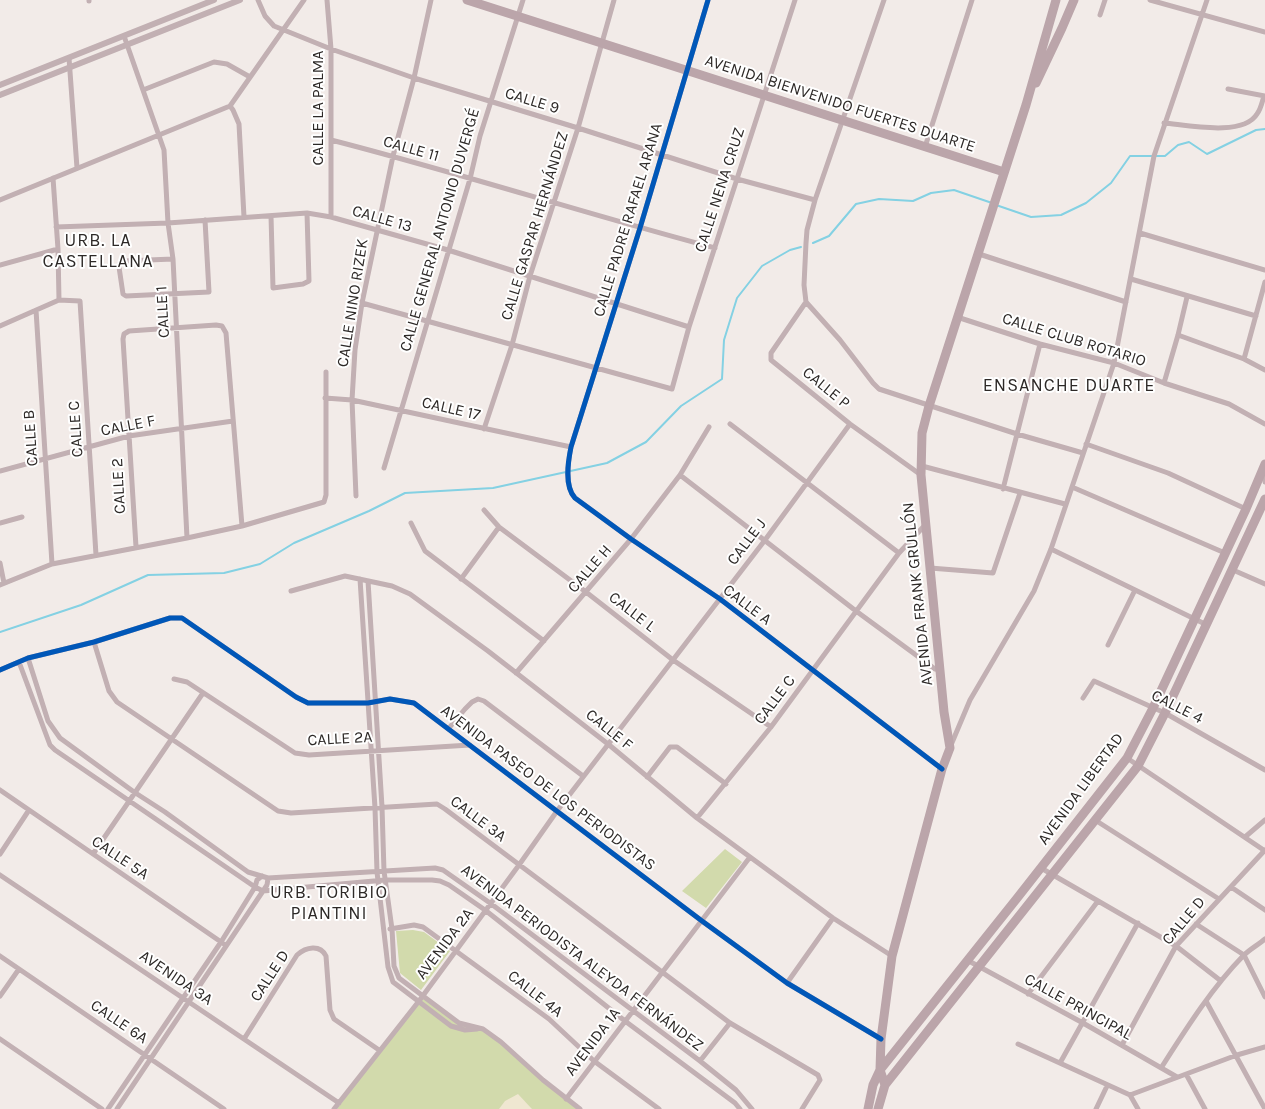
<!DOCTYPE html>
<html>
<head>
<meta charset="utf-8">
<style>
  body { margin:0 }
  canvas { display:block; background:#f2ebe8 }
</style>
</head>
<body>
<canvas width="1265" height="1109"></canvas>
<script>
const context = document.querySelector('canvas').getContext('2d');
context.lineJoin = 'round';
function paint(path, color) {
  context.fillStyle = color;
  context.fill(path, 'evenodd');
}
function trace(path, color, width, dash) {
  context.strokeStyle = color;
  context.lineWidth = width;
  context.lineCap = dash ? 'butt' : 'round';
  context.setLineDash(dash || []);
  context.stroke(path);
}
function drawText(font, color, halo, rows, align = 'center') {
  context.font = font + ' Karla,sans-serif';
  context.lineWidth = 4;
  context.setLineDash([]);
  context.textBaseline = 'middle';
  context.strokeStyle = halo;
  context.fillStyle = color;
  for (const [text, x, y, turn = 0] of rows) {
    context.save();
    context.translate(x, y);
    context.rotate((+turn || 0) * Math.PI / 180);
    context.textAlign = isNaN(turn) ? turn : align;
    if (halo) context.strokeText(text, 0, 0);
    context.fillText(text, 0, 0);
    context.restore();
  }
}
paint(new Path2D(`
  M 725,849 L 742,862 L 706,908 L 682,891 Z
  M 413,930 L 424,932 L 450,951 L 421,990 L 400,973 L 396,931 Z
  M 422,995 L 459,1023 L 483,1029 L 581,1109 L 337,1109 Z`), '#d2daac');
paint(new Path2D(`
  M 518,1094 L 532,1109 L 499,1109 L 505,1101 Z`), '#efe7d1');
trace(new Path2D(`
  M 996,205 L 1031,217 L 1061,215 L 1086,203 L 1111,183 L 1130,156 L 1165,156 L 1178,145 L 1189,142 L 1207,154 L 1256,130 L 1265,129
  M 813,243 L 829,236 L 856,204 L 879,199 L 913,201 L 931,193 L 954,190 L 992,203
  M 0,632 L 81,605 L 148,575 L 224,573 L 260,564 L 294,543 L 369,511 L 405,493 L 493,488 L 607,463 L 646,442 L 681,406 L 722,379 L 724,340 L 737,298 L 762,266 L 790,250 L 801,247`), '#84d1e3', 2);
trace(new Path2D(`
  M 89,0 L 89,1
  M 258,0 L 265,16 L 274,26 L 331,49 L 414,78 L 578,128 L 737,179 L 815,200
  M 327,0 L 331,49 L 331,217
  M 708,0 L 640,228 L 571,447 C 568,462 564,486 575,498 L 631,539 L 720,599 L 942,769
  M 1150,0 L 1265,32
  M 1100,15 L 1105,0
  M 124,36 L 164,150 L 168,223 L 173,259 L 187,538 L 242,526 L 324,502 L 326,495 L 326,372
  M 69,58 L 77,168
  M 1228,89 L 1265,96
  M 143,90 L 214,62 L 227,64 L 250,77
  M 230,106 L 233,110 L 239,124 L 244,217
  M 1164,123 C 1187,125 1243,137 1257,114 C 1261,109 1262,102 1264,96
  M 331,140 C 460,173 586,214 715,248
  M 925,147 L 972,0
  M 53,178 L 58,249 L 59,300
  M 0,200 L 230,106 L 304,0
  M 271,216 L 273,288 L 303,284 L 309,281 L 307,213
  M 56,227 L 168,223 L 307,213 L 331,217 L 448,250 L 689,327
  M 1140,233 L 1265,270
  M 979,254 L 1126,302
  M 173,259 L 124,261 L 120,263 L 119,267 L 123,294 L 126,296 L 209,292 L 205,220
  M 0,265 L 58,249
  M 1131,279 L 1256,316
  M 806,302 L 840,340 L 873,383 L 879,389 L 1017,434 L 1083,453
  M 806,302 L 804,285 L 806,243 L 807,230 L 815,200 L 884,0
  M 806,302 L 771,353 L 771,360 L 850,424 L 921,475
  M 362,303 L 672,389 L 689,327 L 795,0
  M 36,310 L 52,564
  M 957,317 L 1040,344 L 1114,363 L 1164,383 L 1229,404 L 1265,424
  M 0,326 L 59,300 L 80,301 L 96,555
  M 1178,335 L 1244,359 L 1265,370
  M 1244,359 L 1265,282
  M 1164,383 L 1178,335 L 1187,297
  M 325,398 L 352,400 L 571,447
  M 730,424 L 899,553
  M 484,429 L 512,345 L 530,276 L 578,128 L 614,0
  M 1086,444 L 1168,473 L 1246,509
  M 922,466 L 1065,504
  M 384,468 L 470,179 L 480,136 L 523,0
  M 0,471 L 129,436 L 233,421
  M 1264,472 L 1265,482
  M 680,475 L 856,611 L 935,669 L 941,670
  M 1072,487 L 1225,553
  M 1003,489 L 1040,344
  M 356,496 L 352,400 L 355,350 L 362,303 L 393,156 L 414,78 L 431,0
  M 484,510 L 499,527 L 586,592 L 673,660 L 771,727
  M 0,523 L 22,517
  M 411,523 L 425,551 L 544,641
  M 136,547 L 123,339 L 124,334 L 129,331 L 216,325 L 222,326 L 226,333 L 242,526
  M 1051,549 L 1207,625
  M 0,563 L 4,583
  M 930,568 L 993,573 L 1020,493
  M 1233,570 L 1265,584
  M 360,579 L 375,808 L 377,872 L 388,967 L 393,982 L 451,1026 L 465,1030 L 477,1029
  M 461,579 L 499,527
  M 368,581 L 382,807 L 384,871 L 392,929 L 394,966 L 399,978 L 459,1023 L 483,1029 L 501,1042 L 543,1080 L 580,1109
  M 0,585 L 52,564 L 187,538
  M 291,591 L 345,576 L 392,586 L 410,594 L 488,651 L 608,744 L 697,818 L 833,918 L 892,956
  M 94,642 L 109,691 L 117,702 L 278,811 L 291,813 L 437,804 L 445,809 L 730,1023 L 818,1075 L 820,1080 L 802,1109
  M 1108,645 L 1135,590
  M 28,658 L 48,721 L 60,738 L 134,792 L 165,812 L 248,872 L 268,878 L 435,868 L 443,870 L 490,903 L 700,1061 L 736,1090 L 752,1109
  M 19,662 L 50,745 L 55,750 L 255,887 L 263,891 L 385,880 L 432,880 L 440,881 L 449,885 L 485,910 L 625,1021 L 735,1103 L 740,1109
  M 0,670 L 28,658 L 94,642 L 170,618 L 182,618 L 296,697 L 308,703 L 368,703 L 390,699 L 414,703 L 702,921 L 787,983 L 881,1039
  M 516,673 L 631,539 L 680,475 L 709,427
  M 174,679 L 187,682 L 295,753 L 309,755 L 470,745
  M 1083,698 L 1094,681 L 1165,713 L 1265,770
  M 449,728 L 465,709 L 472,702 L 478,699 L 484,701 L 583,776
  M 951,745 L 970,700 L 1034,591 L 1051,549 L 1114,363 L 1154,156 L 1207,0
  M 1127,758 L 1265,851
  M 647,777 L 670,747 L 677,747 L 726,784
  M 0,790 L 224,944
  M 697,818 L 771,727 L 899,553 L 926,524
  M 1095,820 L 1219,899
  M 1245,837 L 1265,820
  M 0,854 L 29,810
  M 93,854 L 203,693
  M 1041,868 L 1176,946 L 1221,981
  M 0,875 L 339,1103
  M 1231,887 L 1265,910
  M 1196,924 L 1244,955 L 1265,997
  M 390,929 L 414,925 L 423,927 L 549,1019 L 594,1061 L 659,1109
  M 0,956 L 224,1109
  M 967,960 L 1083,1023 L 1177,1077
  M 787,983 L 833,918
  M 1028,994 L 1098,901
  M 0,996 L 19,969
  M 1206,1001 L 1265,1109
  M 0,1039 L 102,1109
  M 244,1039 L 297,955 C 306,947 320,944 326,956 L 330,1010 L 334,1019 L 379,1050
  M 1018,1044 L 1130,1095 L 1138,1109
  M 1122,1045 L 1176,946 L 1265,850
  M 700,1061 L 730,1023
  M 1060,1063 L 1138,923
  M 1161,1068 C 1186,1029 1211,989 1243,956 C 1250,949 1258,945 1265,939
  M 1186,1074 L 1205,1109
  M 1130,1095 L 1237,1055 L 1265,1047
  M 566,1099 L 750,857
  M 108,1109 L 221,942 L 255,887 L 257,880 L 262,876
  M 117,1109 L 267,885 L 268,878
  M 334,1109 L 419,1001 L 519,865 L 557,811 L 765,540 L 850,424
  M 1096,1109 L 1107,1086`), '#c2b0b3', 5);
trace(new Path2D(`
  M 0,85 L 214,0
  M 0,95 L 240,0`), '#c2b0b3', 6);
trace(new Path2D(`
  M 467,0 L 1004,172
  M 1036,83 L 1062,28 L 1074,0
  M 885,1085 L 880,1070 L 881,1039 L 892,956 L 942,769 L 950,748 L 944,712 L 921,475 L 922,433 L 929,406 L 1026,105 L 1056,0
  M 868,1109 L 873,1085 L 880,1070 L 1018,897 L 1127,758 L 1153,708 L 1246,509 L 1265,464
  M 878,1109 L 885,1085 L 1138,766 L 1165,713 L 1265,499`), '#bba5aa', 9);
trace(new Path2D(`
  M 708,0 L 640,228 L 571,447 C 568,462 564,486 575,498 L 631,539 L 720,599 L 942,769
  M 0,670 L 28,658 L 94,642 L 170,618 L 182,618 L 296,697 L 308,703 L 368,703 L 390,699 L 414,703 L 702,921 L 787,983 L 881,1039`), '#0057b8', 5);
drawText('16px', '#2d2927', '#fff', [
  ["CALLE 9",532,101,17],
  ["AVENIDA BIENVENIDO FUERTES DUARTE",840,104,18],
  ["CALLE LA PALMA",318,108,-90],
  ["CALLE 11",411,149,16],
  ["CALLE NENA CRUZ",720,190,-72],
  ["CALLE 13",382,219,16],
  ["CALLE PADRE RAFAEL ARANA",628,220,-73],
  ["CALLE GASPAR HERNÁNDEZ",535,226,-73],
  ["CALLE GENERAL ANTONIO DUVERGÉ",440,230,-74],
  ["CALLE NINO RIZEK",353,303,-81],
  ["CALLE 1",163,312,-93],
  ["CALLE CLUB ROTARIO",1074,340,17],
  ["CALLE P",826,388,39],
  ["CALLE 17",451,409,13],
  ["CALLE F",128,426,-11],
  ["CALLE C",76,429,-94],
  ["CALLE B",31,438,-94],
  ["CALLE 2",119,486,-93],
  ["CALLE J",747,542,-53],
  ["CALLE H",590,569,-49],
  ["AVENIDA FRANK GRULLÓN",918,594,-96],
  ["CALLE A",747,605,37],
  ["CALLE L",632,612,38],
  ["CALLE C",775,700,-53],
  ["CALLE 4",1177,707,27],
  ["CALLE F",609,730,39],
  ["CALLE 2A",340,739,-3],
  ["AVENIDA PASEO DE LOS PERIODISTAS",548,788,37],
  ["AVENIDA LIBERTAD",1081,789,-54],
  ["CALLE 3A",478,819,37],
  ["CALLE 5A",120,858,34],
  ["CALLE D",1184,921,-50],
  ["AVENIDA 2A",445,944,-53],
  ["AVENIDA PERIODISTA ALEYDA FERNÁNDEZ",582,958,37],
  ["CALLE D",270,976,-57],
  ["AVENIDA 3A",176,978,34],
  ["CALLE 4A",535,994,38],
  ["CALLE PRINCIPAL",1078,1007,29],
  ["CALLE 6A",119,1022,34],
  ["AVENIDA 1A",593,1042,-53]
]);
context.letterSpacing = '1px';
drawText('18px', '#2d2927', '#fff', [
  ["URB. LA",98,241],
  ["CASTELLANA",98,262],
  ["ENSANCHE DUARTE",1069,386],
  ["URB. TORIBIO",329,893],
  ["PIANTINI",329,914]
]);
context.letterSpacing = '0px';
</script>
</body>
</html>
